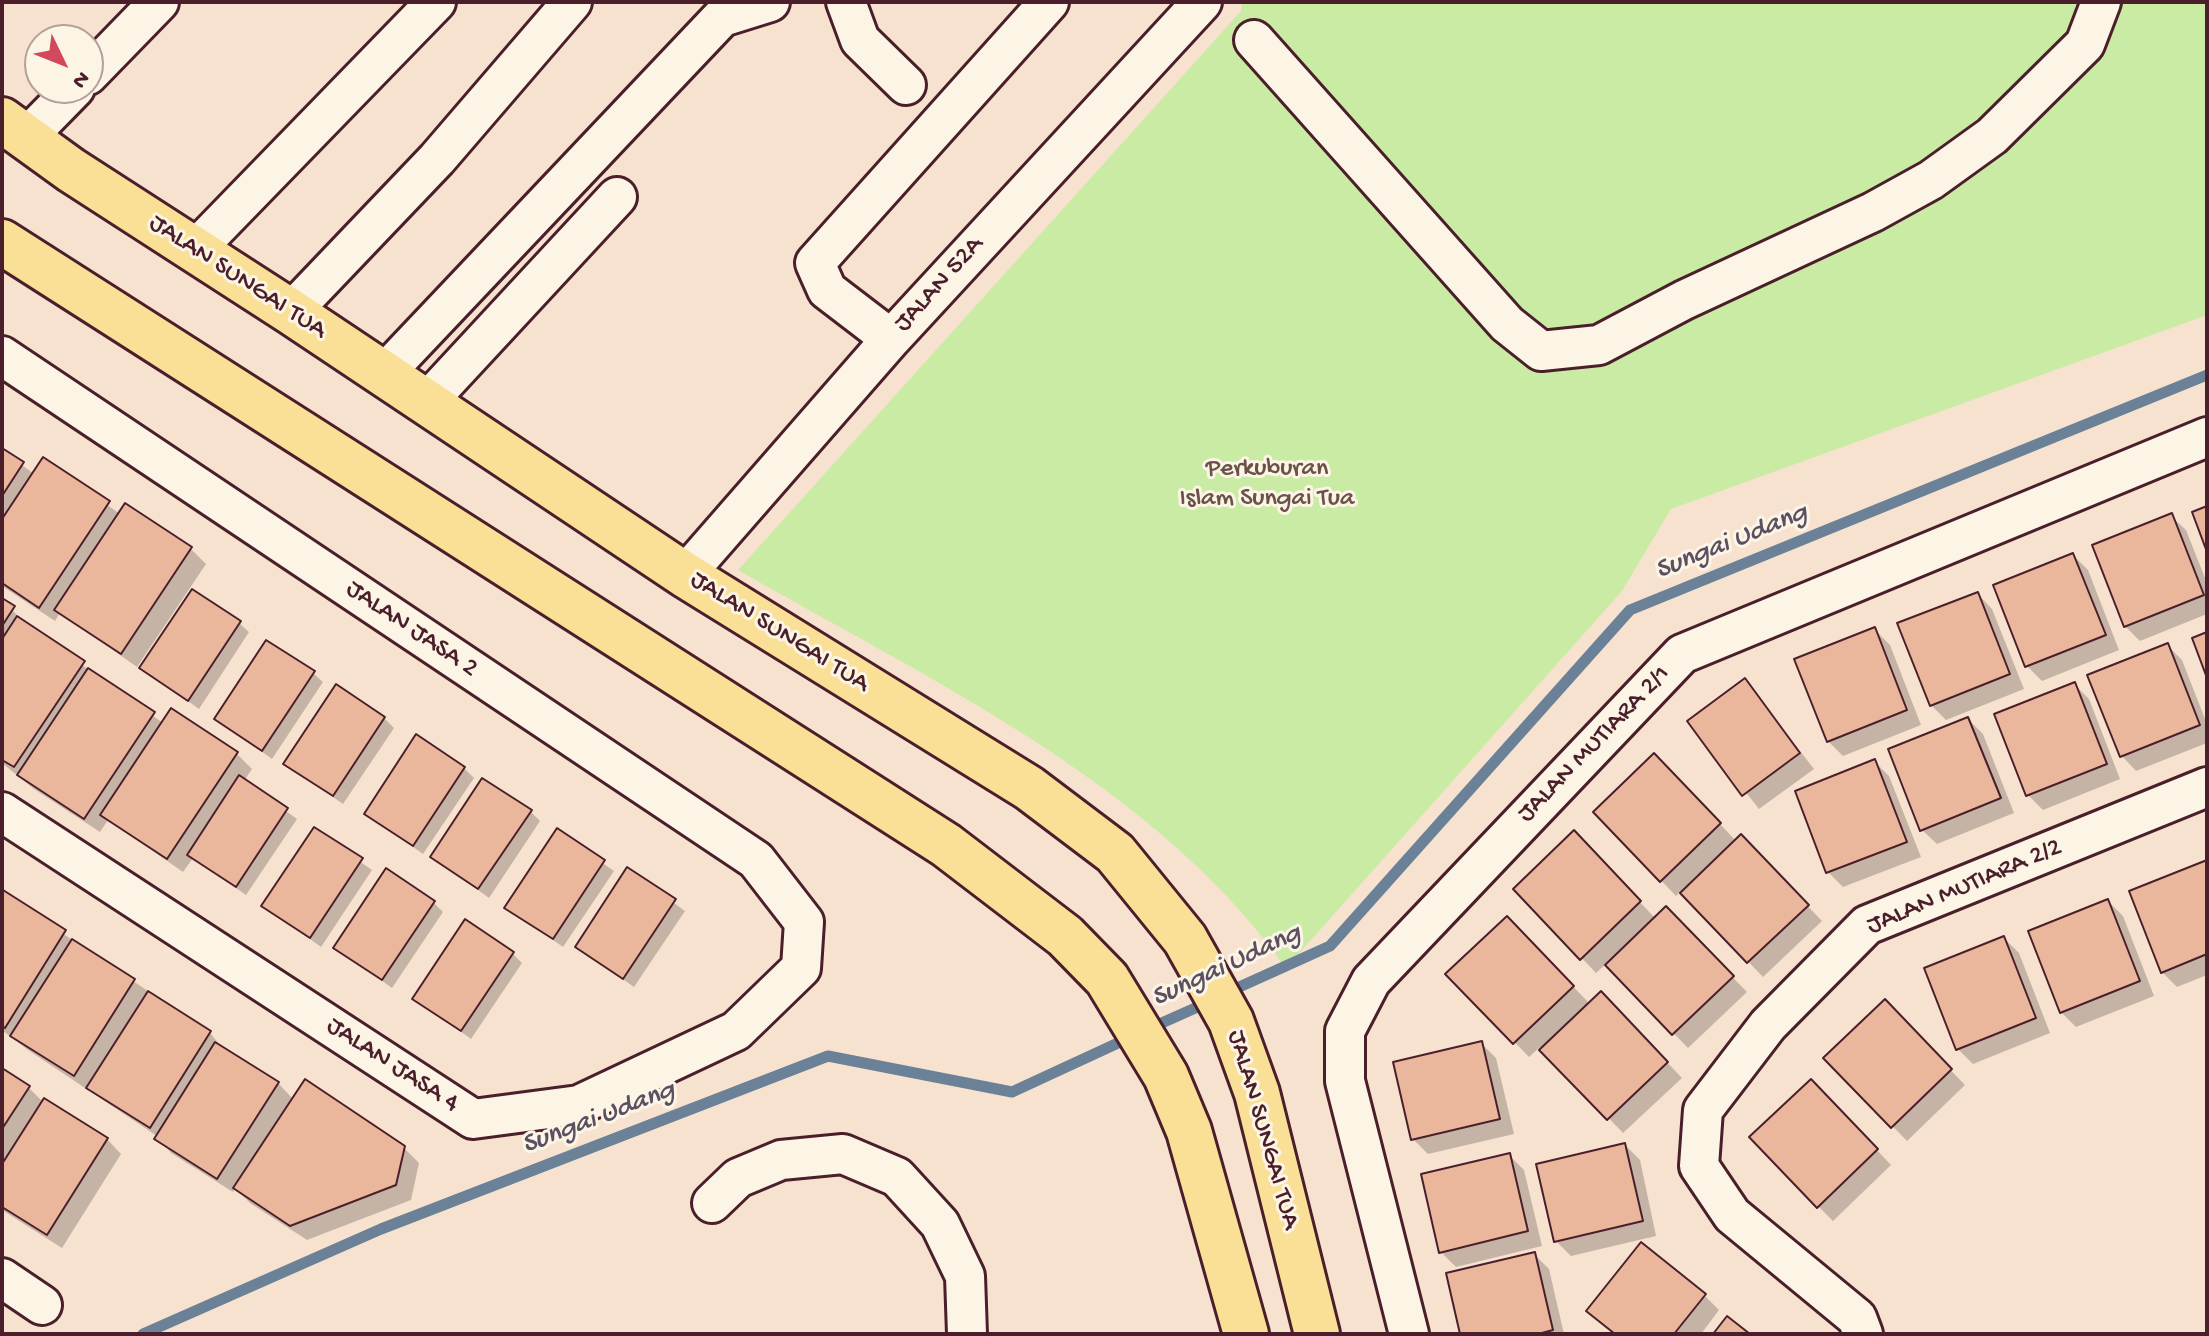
<!DOCTYPE html>
<html>
<head>
<meta charset="utf-8">
<style>
  body { margin:0 }
  #map { position:relative; width:2209px; height:1336px; overflow:hidden; background:#f7e2cf; font-family:"Gochi Hand",sans-serif }
  canvas { display:block }
  .frame { position:absolute; inset:0; border:4px solid #4a1f2b; pointer-events:none }
  .north { position:absolute; left:24px; top:24px; width:80px; height:80px; box-sizing:border-box; background:#fcf5e5; border:2px solid #b59f9b; border-radius:50%; rotate:133deg; font-size:22px; font-weight:700; line-height:32px; text-align:center; color:#4a1f2b }
  .north::after { content:''; display:block; margin:auto; width:28px; height:36px; background:#d1495b; clip-path:polygon(50% 0,100% 100%,50% 72%,0 100%) }
</style>
</head>
<body>
<div id="map">
<canvas width="2209" height="1336"></canvas>
<div class="frame"></div>
<div class="north">N</div>
</div>
<script>
const context = document.querySelector('canvas').getContext('2d');
context.lineJoin = 'round';
function paint(path, color) {
  context.fillStyle = color;
  context.fill(path, 'evenodd');
}
function trace(path, color, width, dash) {
  context.strokeStyle = color;
  context.lineWidth = width;
  context.lineCap = dash ? 'butt' : 'round';
  context.setLineDash(dash || []);
  context.stroke(path);
}
function drawText(font, color, halo, rows, align = 'center') {
  context.font = font + ' "Gochi Hand",sans-serif';
  context.lineWidth = 6;
  context.setLineDash([]);
  context.textBaseline = 'middle';
  context.strokeStyle = halo;
  context.fillStyle = color;
  for (const [text, x, y, turn = 0] of rows) {
    context.save();
    context.translate(x, y);
    context.rotate((+turn || 0) * Math.PI / 180);
    context.textAlign = isNaN(turn) ? turn : align;
    if (halo) context.strokeText(text, 0, 0);
    context.fillText(text, 0, 0);
    context.restore();
  }
}
paint(new Path2D(`
  M 1242,2 L 2207,2 L 2207,315 L 1671,509 L 1622,591 L 1286,968 C 1154,783 931,681 738,570 L 1241,11 Z`), '#c9eba4');
paint(new Path2D(`
  M 2,450 L 34,474 L 44,460 L 120,514 L 126,506 L 191,549 L 206,564 L 137,667 L 60,613 L 55,621 L 2,586 Z
  M 2171,516 L 2186,530 L 2207,583 L 2207,614 L 2140,641 L 2125,626 Z
  M 2073,555 L 2088,570 L 2119,650 L 2042,681 L 2027,666 Z
  M 1978,594 L 1992,609 L 2024,689 L 1946,720 L 1931,705 Z
  M 2,600 L 27,625 L 163,723 L 237,754 L 252,769 L 244,781 L 297,819 L 246,895 L 193,858 L 183,872 L 108,820 L 100,832 L 34,789 L 2,763 Z
  M 239,623 L 249,632 L 199,709 L 142,668 Z
  M 1875,630 L 1890,645 L 1921,725 L 1843,756 L 1828,741 Z
  M 2167,645 L 2182,660 L 2207,724 L 2207,743 L 2136,771 L 2122,756 Z
  M 313,673 L 323,682 L 272,759 L 216,719 Z
  M 1745,680 L 1814,769 L 1759,809 L 1690,721 Z
  M 2074,684 L 2089,699 L 2120,779 L 2043,810 L 2028,795 Z
  M 384,718 L 394,728 L 343,804 L 286,764 Z
  M 1968,719 L 1983,734 L 2014,813 L 1937,844 L 1922,830 Z
  M 1874,761 L 1889,776 L 1921,857 L 1843,887 L 1828,872 L 1797,792 Z
  M 464,768 L 474,778 L 423,854 L 366,814 Z
  M 1669,770 L 1737,842 L 1756,852 L 1822,921 L 1763,977 L 1681,891 L 1676,896 L 1596,812 Z
  M 530,811 L 540,821 L 489,898 L 433,857 Z
  M 315,830 L 372,870 L 321,947 L 264,906 Z
  M 557,831 L 614,871 L 563,947 L 506,907 Z
  M 1574,833 L 1656,919 L 1666,909 L 1747,992 L 1688,1048 L 1606,964 L 1596,973 L 1516,889 Z
  M 2207,862 L 2207,975 L 2177,987 L 2162,972 Z
  M 628,870 L 685,911 L 634,987 L 577,947 Z
  M 3,893 L 210,1033 L 224,1050 L 278,1083 L 294,1100 L 404,1148 L 419,1163 L 411,1200 L 307,1240 L 250,1203 L 235,1188 L 233,1192 L 171,1153 L 157,1136 L 28,1050 L 2,1030 Z
  M 2108,901 L 2123,916 L 2154,996 L 2076,1027 L 2061,1012 Z
  M 433,902 L 443,912 L 392,988 L 336,948 Z
  M 1507,918 L 1590,1004 L 1616,1009 L 1682,1078 L 1623,1133 L 1540,1047 L 1529,1057 L 1448,974 Z
  M 2004,938 L 2019,953 L 2050,1033 L 1973,1064 L 1958,1049 Z
  M 512,953 L 522,963 L 471,1039 L 415,999 Z
  M 1885,1002 L 1965,1085 L 1907,1141 L 1826,1058 Z
  M 1481,1043 L 1496,1058 L 1514,1134 L 1428,1154 L 1413,1139 Z
  M 2,1071 L 28,1087 L 44,1103 L 107,1139 L 121,1154 L 62,1248 L 2,1210 Z
  M 1826,1096 L 1891,1165 L 1833,1221 L 1818,1206 Z
  M 1625,1145 L 1640,1160 L 1656,1236 L 1571,1256 L 1556,1241 Z
  M 1509,1155 L 1524,1170 L 1542,1246 L 1456,1267 L 1441,1252 Z
  M 1534,1254 L 1549,1269 L 1564,1334 L 1462,1334 Z
  M 1705,1296 L 1719,1310 L 1701,1334 L 1614,1334 L 1588,1311 Z`), '#0003');
trace(new Path2D(`
  M 1226,993 L 1330,946 L 1630,610 L 2207,375
  M 1146,1030 L 1211,1001
  M 143,1334 L 381,1229 L 828,1056 L 1012,1092 L 1131,1037`), '#6a8198', 11);
const building = new Path2D(`
  M 2,448 L 24,462 L 2,496 Z
  M 43,457 L 110,501 L 39,608 L 2,583 L 2,519 Z
  M 125,503 L 192,547 L 121,654 L 54,610 Z
  M 2207,506 L 2207,552 L 2192,512 Z
  M 2172,513 L 2204,595 L 2124,627 L 2092,545 Z
  M 2073,553 L 2106,635 L 2025,667 L 1993,585 Z
  M 192,589 L 241,621 L 188,701 L 139,668 Z
  M 1978,592 L 2010,674 L 1930,706 L 1897,623 Z
  M 2,598 L 15,606 L 2,626 Z
  M 17,616 L 85,661 L 14,767 L 2,760 L 2,639 Z
  M 1875,627 L 1907,710 L 1827,742 L 1794,659 Z
  M 2207,632 L 2207,678 L 2192,638 Z
  M 266,640 L 315,671 L 262,751 L 214,719 Z
  M 2168,643 L 2200,725 L 2120,757 L 2087,675 Z
  M 88,668 L 155,712 L 84,819 L 17,775 Z
  M 1745,678 L 1800,753 L 1742,796 L 1687,721 Z
  M 2075,682 L 2107,764 L 2026,796 L 1994,714 Z
  M 336,684 L 385,717 L 333,796 L 283,764 Z
  M 171,708 L 238,752 L 167,859 L 100,815 Z
  M 1968,717 L 2001,798 L 1920,831 L 1888,749 Z
  M 416,734 L 465,767 L 413,846 L 364,814 Z
  M 1654,753 L 1721,823 L 1660,882 L 1593,812 Z
  M 1875,759 L 1907,842 L 1826,873 L 1795,791 Z
  M 239,775 L 288,808 L 236,887 L 187,855 Z
  M 482,778 L 532,810 L 478,889 L 430,857 Z
  M 314,827 L 363,858 L 310,938 L 261,906 Z
  M 557,828 L 605,860 L 553,939 L 504,908 Z
  M 1574,830 L 1641,901 L 1580,960 L 1513,889 Z
  M 1741,834 L 1809,905 L 1747,963 L 1680,893 Z
  M 2207,860 L 2207,954 L 2161,973 L 2129,891 Z
  M 627,867 L 676,899 L 623,979 L 575,947 Z
  M 386,868 L 435,901 L 382,980 L 333,948 Z
  M 3,890 L 66,930 L 5,1028 L 2,1026 Z
  M 2108,899 L 2140,981 L 2060,1013 L 2028,931 Z
  M 1666,906 L 1734,976 L 1672,1035 L 1605,965 Z
  M 1507,916 L 1574,986 L 1513,1044 L 1445,974 Z
  M 465,919 L 514,952 L 461,1031 L 412,999 Z
  M 2004,936 L 2036,1018 L 1956,1050 L 1924,968 Z
  M 72,939 L 135,979 L 74,1076 L 10,1036 Z
  M 148,991 L 211,1031 L 150,1128 L 86,1088 Z
  M 1601,991 L 1668,1062 L 1607,1120 L 1539,1050 Z
  M 1885,999 L 1952,1069 L 1891,1128 L 1823,1058 Z
  M 1482,1041 L 1500,1119 L 1411,1140 L 1393,1062 Z
  M 215,1042 L 279,1082 L 217,1179 L 154,1139 Z
  M 2,1068 L 30,1086 L 2,1129 Z
  M 305,1079 L 405,1146 L 396,1185 L 290,1226 L 233,1188 Z
  M 1811,1079 L 1878,1149 L 1817,1208 L 1749,1137 Z
  M 44,1098 L 108,1138 L 47,1235 L 2,1207 L 2,1164 Z
  M 1625,1143 L 1643,1221 L 1554,1242 L 1536,1164 Z
  M 1510,1153 L 1528,1231 L 1439,1253 L 1421,1174 Z
  M 1641,1242 L 1706,1294 L 1674,1334 L 1615,1334 L 1586,1311 Z
  M 1535,1252 L 1553,1330 L 1538,1334 L 1460,1334 L 1446,1273 Z
  M 1727,1316 L 1750,1334 L 1713,1334 Z`);
paint(building, '#eab79c');
trace(building, '#4a1f2b', 2);
const minor = new Path2D(`
  M 846,2 L 860,40 L 906,85
  M 1254,40 L 1507,324 L 1541,351 L 1599,345 L 1684,300 L 1873,212 L 1931,180 L 1992,136 L 2085,44 L 2101,2
  M 88,75 L 159,2
  M 25,139 L 75,88
  M 195,250 L 436,2
  M 291,312 L 437,159 L 572,2
  M 891,339 L 827,290 L 815,263 L 1049,2
  M 2,356 L 756,860 L 804,922 L 801,968 L 736,1031 L 579,1105 L 473,1119 L 2,812
  M 383,375 L 722,17 L 770,2
  M 426,403 L 617,197
  M 685,575 L 891,339 L 1202,2
  M 712,1203 L 738,1178 L 781,1160 L 843,1154 L 897,1177 L 940,1224 L 965,1276 L 967,1334
  M 2,1278 L 42,1305
  M 1409,1334 L 1345,1081 L 1345,1031 L 1371,981 L 1682,654 L 2207,437
  M 1863,1334 L 1857,1318 L 1732,1215 L 1699,1166 L 1703,1110 L 1768,1025 L 1867,925 L 2207,787`);
const major = new Path2D(`
  M 2,120 L 71,170 L 291,312 L 685,575 L 1029,788 L 1115,853 L 1185,939 L 1231,1021 L 1257,1093 L 1317,1334
  M 2,242 L 946,845 L 1065,936 L 1107,979 L 1166,1076 L 1189,1131 L 1246,1334`);
trace(minor, '#4a1f2b', 44);
trace(major, '#4a1f2b', 50);
trace(minor, '#fcf5e5', 38);
trace(major, '#fadf96', 44);
drawText('26px', '#4a1f2b', '#fcf5e5', [
  ["JALAN SUNGAI TUA",237,278,33],
  ["JALAN 52A",940,285,-48],
  ["JALAN JASA 2",411,630,34],
  ["JALAN SUNGAI TUA",779,633,32],
  ["JALAN MUTIARA 2/1",1595,745,-46],
  ["JALAN MUTIARA 2/2",1965,888,-23],
  ["JALAN JASA 4",392,1066,33],
  ["JALAN SUNGAI TUA",1262,1130,74]
]);
drawText('26px', '#6a5249', '#fcf5e5', [
  ["Perkuburan",1267,470],
  ["Islam Sungai Tua",1267,500]
]);
drawText('italic 28px', '#5a5062', '#fcf5e5', [
  ["Sungai Udang",1732,543,-22],
  ["Sungai Udang",1227,967,-25],
  ["Sungai Udang",599,1119,-21]
]);
</script>
</body>
</html>
